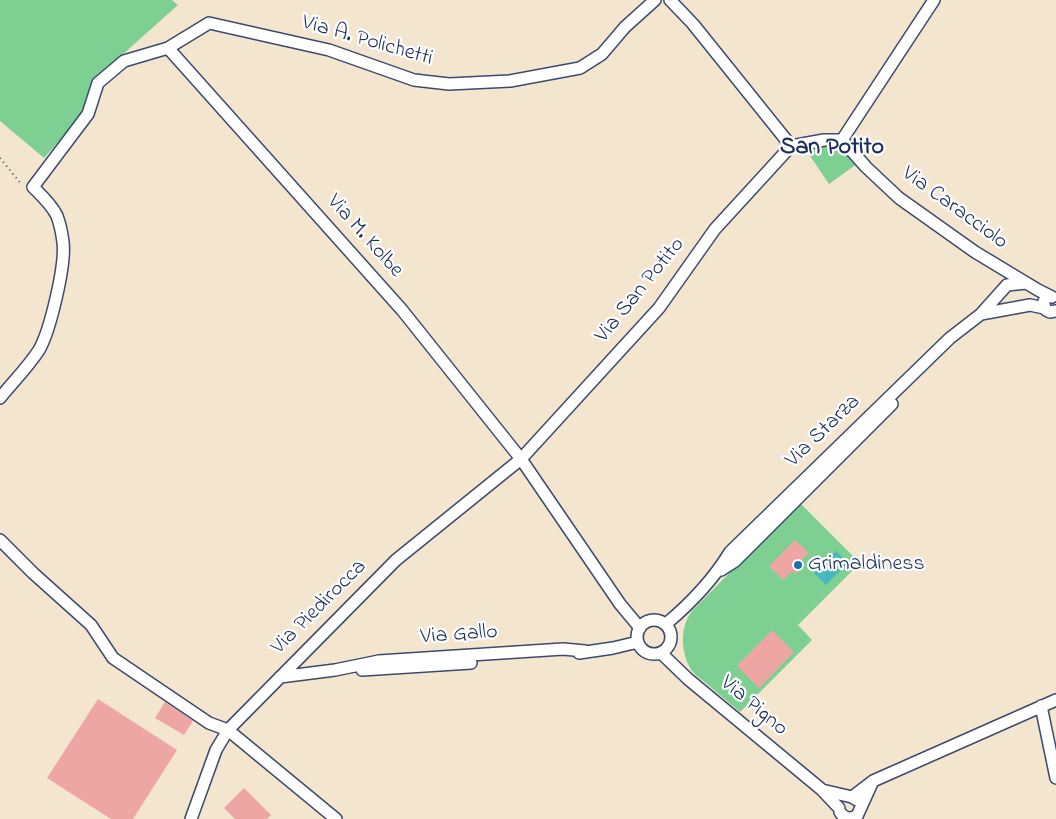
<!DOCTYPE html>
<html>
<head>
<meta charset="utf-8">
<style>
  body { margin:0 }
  canvas { display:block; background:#f4e6ce }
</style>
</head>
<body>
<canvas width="1056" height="819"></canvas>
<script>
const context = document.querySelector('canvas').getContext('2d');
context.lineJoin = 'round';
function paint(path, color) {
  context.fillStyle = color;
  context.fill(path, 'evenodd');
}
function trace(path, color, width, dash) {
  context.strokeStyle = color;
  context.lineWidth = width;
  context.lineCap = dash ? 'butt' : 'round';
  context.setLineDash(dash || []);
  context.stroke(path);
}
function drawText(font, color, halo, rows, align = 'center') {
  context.font = font + ' "Indie Flower",sans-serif';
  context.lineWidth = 4.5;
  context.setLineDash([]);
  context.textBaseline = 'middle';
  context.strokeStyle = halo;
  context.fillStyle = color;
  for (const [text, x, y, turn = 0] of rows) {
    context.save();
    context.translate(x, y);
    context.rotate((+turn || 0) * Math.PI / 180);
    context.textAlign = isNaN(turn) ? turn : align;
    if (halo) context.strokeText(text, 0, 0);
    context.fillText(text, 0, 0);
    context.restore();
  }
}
paint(new Path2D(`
  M 0,0 L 172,0 L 178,5 L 94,80 L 84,113 L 44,158 L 0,121 Z
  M 842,140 L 861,161 L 829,184 L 802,144 Z
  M 799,502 L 860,563 L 798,625 L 812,640 L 740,712 C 729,703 718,693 707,684 C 703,680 696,676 692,671 C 681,655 679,627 692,611 Z`), '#7dd092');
paint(new Path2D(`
  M 836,551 L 848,563 L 826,585 L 814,573 Z`), '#48b7c0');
paint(new Path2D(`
  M 795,540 L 809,553 L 798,563 L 802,567 L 795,574 L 792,571 L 783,580 L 769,566 Z
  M 772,630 L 794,652 L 759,688 L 737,666 Z
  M 98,699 L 177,750 L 133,819 L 111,819 L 47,778 Z
  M 165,702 L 193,721 L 184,735 L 155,718 Z
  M 244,788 L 271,815 L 267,819 L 235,819 L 224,808 Z`), '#eda6a4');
const street = new Path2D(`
  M 670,0 L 693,24 L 791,146
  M 168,48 L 402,310 L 521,459 L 620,604 L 640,628
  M 842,140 L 866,167 L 899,198 L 975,252 L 1038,290 L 1052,297
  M 842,140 L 934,0
  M 1044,301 L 1044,305 L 1046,310 L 1050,312 L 1056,311
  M 981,314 L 1030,305 L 1044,308
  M 0,398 C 13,382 28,367 39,350 C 50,331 66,265 63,242 C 62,234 60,224 57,216 C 52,205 41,195 33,187 L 88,114 L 98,83 L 124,61 L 168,48 L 209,23 L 329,50 L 414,80 L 449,84 L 510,81 L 580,68 L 602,54 L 625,27 L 655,0
  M 0,540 L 33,573 L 91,625 L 113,658 L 209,723 L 228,730 L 336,819
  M 721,570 L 735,561 L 892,404
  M637 637a17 17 0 1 1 34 0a17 17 0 1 1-34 0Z
  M 666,624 C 691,603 713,580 730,552 L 950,338 L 981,314 L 1007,285 L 1026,283
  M 579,653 L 613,648 L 638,642
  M 661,653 L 688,679 L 821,789 L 839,808
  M 362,670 L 471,663
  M 280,677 L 335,670 L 379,661 L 563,649 L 585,651
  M 1041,706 L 1056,778
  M 822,790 L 852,797 L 857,800
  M 852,797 L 873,781 L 1056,700
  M 840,812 C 844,819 850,819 857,816 L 872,783
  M 191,819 L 216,750 L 228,730 L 396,560 L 521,459 L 659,308 L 715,229 L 791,146 L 824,140 L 842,140`);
trace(street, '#3c4a6f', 14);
trace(new Path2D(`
  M 0,158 L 22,185`), '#3c4a6f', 2, [1, 4]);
trace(street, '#fff', 11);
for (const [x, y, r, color] of [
  [798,565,5,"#1f6fb2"]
]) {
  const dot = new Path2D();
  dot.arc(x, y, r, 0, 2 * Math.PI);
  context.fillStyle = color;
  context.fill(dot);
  trace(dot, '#fff', 2);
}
drawText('22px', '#1b2f5e', '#fff', [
  ["Via A. Polichetti",367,42,16],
  ["Via Caracciolo",954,209,36],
  ["Via M. Kolbe",364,237,48],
  ["Via San Potito",641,291,-51],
  ["Via Starza",824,432,-44],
  ["Via Piedirocca",320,608,-45],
  ["Via Gallo",459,636,-4],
  ["Via Pigno",753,707,40]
]);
drawText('22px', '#1b2f5e', '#fff', [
  ["Grimaldiness",808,565]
], 'left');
drawText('bold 24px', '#1b2f5e', '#fff', [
  ["San Potito",832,149]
]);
</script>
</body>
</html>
